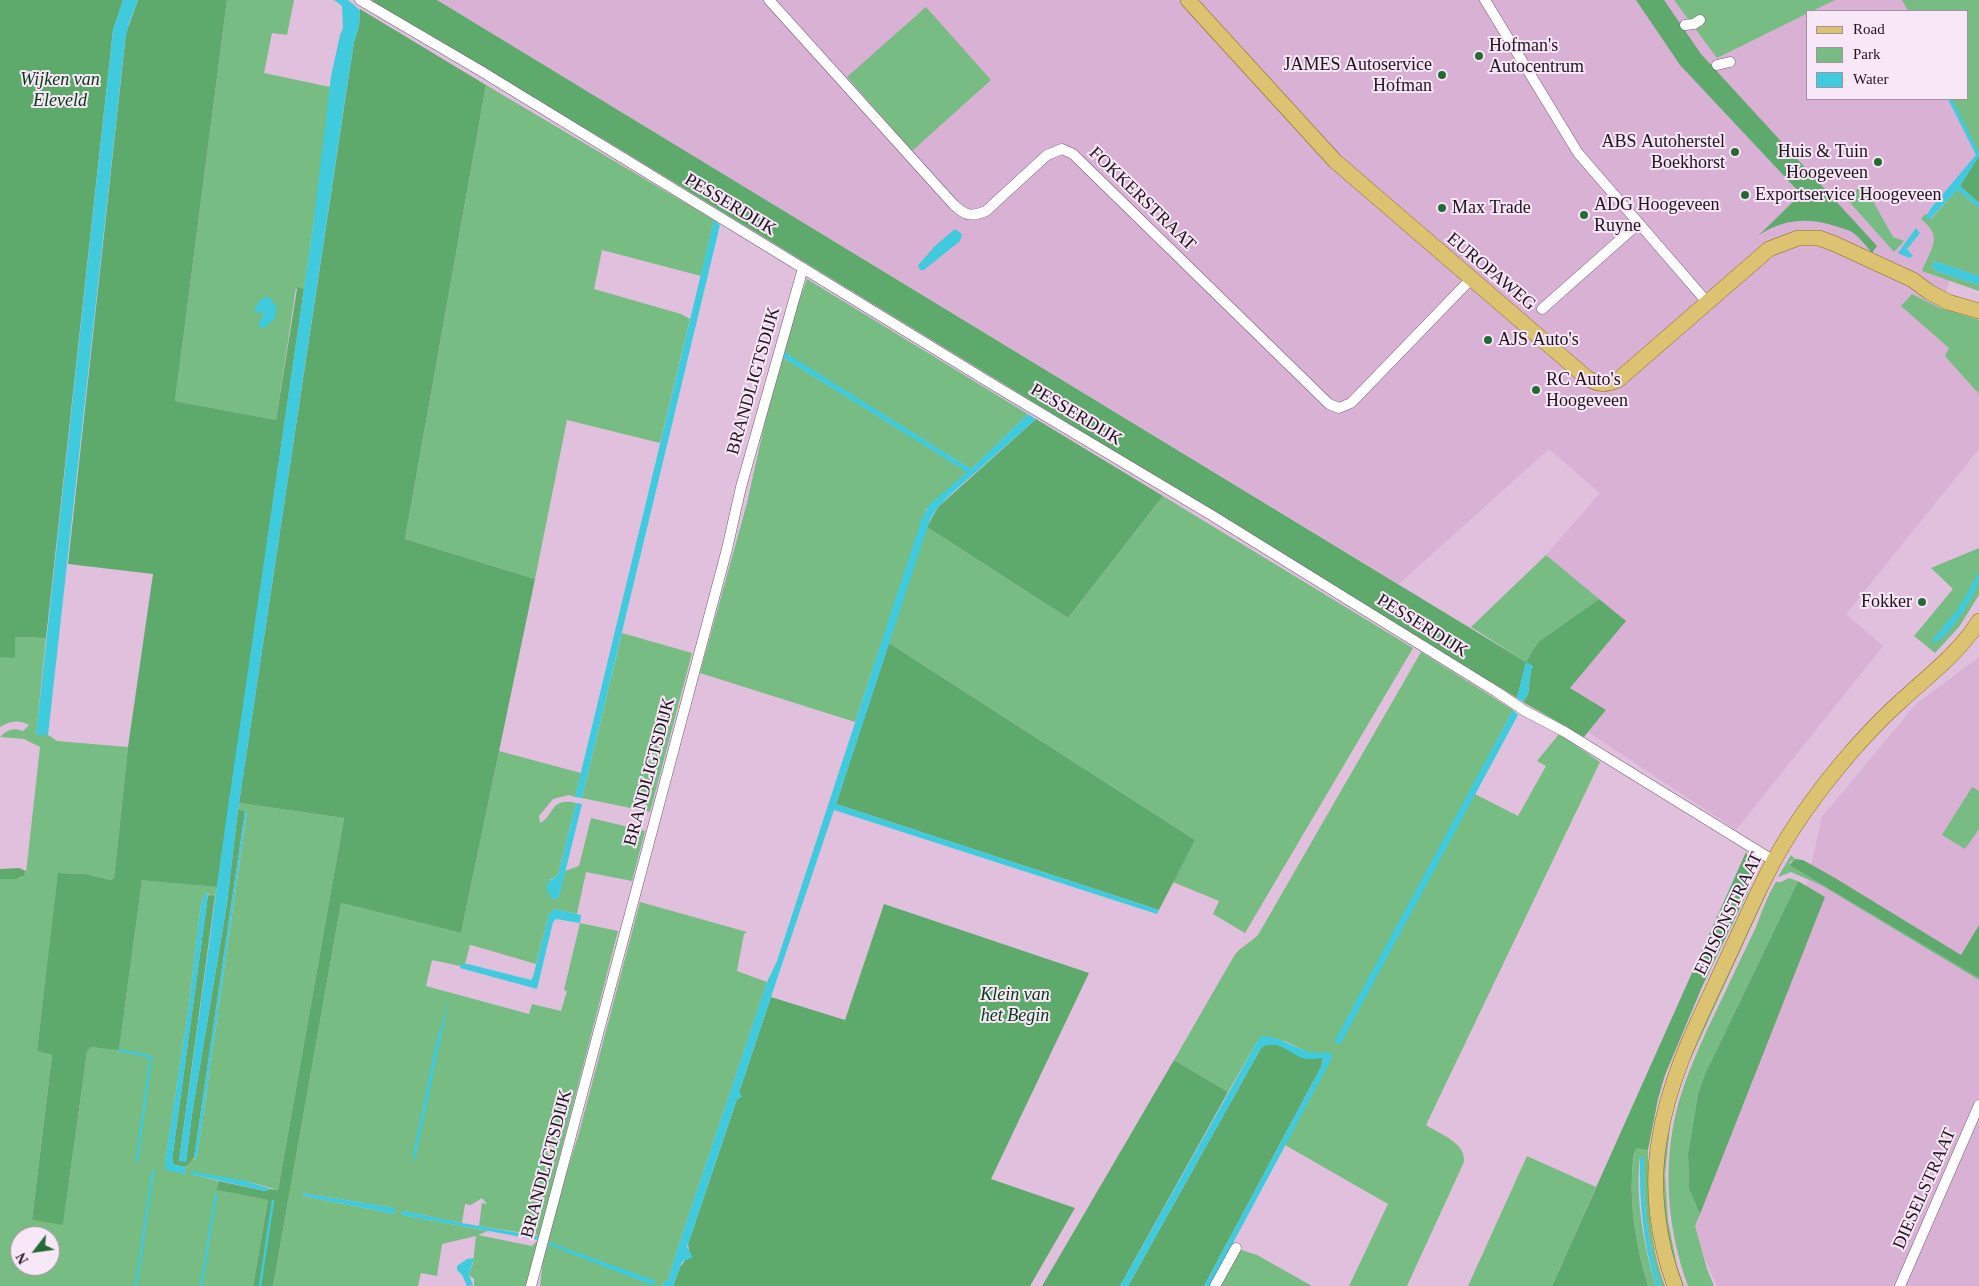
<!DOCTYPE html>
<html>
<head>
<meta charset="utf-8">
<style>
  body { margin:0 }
  #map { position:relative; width:1979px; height:1286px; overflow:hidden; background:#e1c0de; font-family:"Times New Roman",serif }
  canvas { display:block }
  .legend { position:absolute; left:1806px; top:10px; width:162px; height:90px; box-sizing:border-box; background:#f8e7f6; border:1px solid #a192a0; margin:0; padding:6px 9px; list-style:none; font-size:15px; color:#1f131e }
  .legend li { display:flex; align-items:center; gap:10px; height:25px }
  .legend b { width:25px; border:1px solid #a192a0 }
  .north { position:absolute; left:10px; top:1226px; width:50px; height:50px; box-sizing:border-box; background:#f8e7f6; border:1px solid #a192a0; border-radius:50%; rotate:240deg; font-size:14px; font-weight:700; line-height:20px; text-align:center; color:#1f131e }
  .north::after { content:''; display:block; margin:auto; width:18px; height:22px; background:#246a36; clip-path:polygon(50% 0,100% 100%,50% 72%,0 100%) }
</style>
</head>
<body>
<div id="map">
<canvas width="1979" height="1286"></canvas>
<ul class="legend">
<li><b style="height:6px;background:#dcc372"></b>Road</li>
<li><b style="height:14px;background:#77bc83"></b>Park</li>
<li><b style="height:14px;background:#3fcade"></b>Water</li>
</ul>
<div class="north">N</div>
</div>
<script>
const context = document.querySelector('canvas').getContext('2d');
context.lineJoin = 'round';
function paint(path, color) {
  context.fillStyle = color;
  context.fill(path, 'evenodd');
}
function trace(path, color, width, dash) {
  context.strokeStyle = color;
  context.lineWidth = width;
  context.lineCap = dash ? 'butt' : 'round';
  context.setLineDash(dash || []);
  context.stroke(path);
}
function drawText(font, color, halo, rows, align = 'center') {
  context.font = font + ' "Times New Roman",serif';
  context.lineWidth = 4;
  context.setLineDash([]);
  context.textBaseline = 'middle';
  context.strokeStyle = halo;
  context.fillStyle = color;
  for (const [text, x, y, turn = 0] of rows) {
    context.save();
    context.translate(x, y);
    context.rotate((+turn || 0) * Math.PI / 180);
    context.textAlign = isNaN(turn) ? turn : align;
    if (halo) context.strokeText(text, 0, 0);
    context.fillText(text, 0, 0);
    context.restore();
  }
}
paint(new Path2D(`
  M 437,0 L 1979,0 L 1979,284 L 1950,278 L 1940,314 L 1979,387 L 1979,449 L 1846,614 L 1883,646 L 1736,830 L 1588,732 L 1606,711 L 1526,662 L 1598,599 L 1546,555 L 1600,493 L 1549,449 L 1399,584 ZM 1808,11 L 1968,11 L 1968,99 L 1808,99 Z
  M 1979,657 L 1979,1286 L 1717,1286 L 1689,1224 L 1797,926 L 1822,817 L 1915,705 Z`), '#d8b1d5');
paint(new Path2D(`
  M 227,0 L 294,0 L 287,35 L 272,33 L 264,73 L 330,87 L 325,144 L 304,289 L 296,288 L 276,420 L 175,401 Z
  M 1674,0 L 1835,0 L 1812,11 L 1808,11 L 1808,13 L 1717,58 Z
  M 1902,0 L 1979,0 L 1979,154 L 1950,99 L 1968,99 L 1968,11 L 1908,11 Z
  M 926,7 L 991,80 L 912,151 L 847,77 Z
  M 486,85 L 714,220 L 701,276 L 602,250 L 594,289 L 681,314 L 690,319 L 660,443 L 567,420 L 535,579 L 405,539 Z
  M 1865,187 L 1893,237 L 1904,241 L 1894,252 L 1846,198 L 1859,188 Z
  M 1957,190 L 1979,208 L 1979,276 L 1934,261 L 1932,267 L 1936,271 L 1979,285 L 1979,291 L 1922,271 C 1931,248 1944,237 1921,219 L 1924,215 L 1927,214 L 1928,219 L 1931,219 Z
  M 807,279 L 1028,414 L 971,469 L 783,352 L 782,357 L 968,472 L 926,509 L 855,722 L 700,673 L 747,503 L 781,350 Z
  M 1912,294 L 1940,308 L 1979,320 L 1979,394 L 1945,356 L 1949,348 L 1901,306 Z
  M 1163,496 L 1413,648 L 1245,933 L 1213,914 L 1219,901 L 1173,882 L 1195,840 L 889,643 L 927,527 L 1068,618 Z
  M 1979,548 L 1979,595 L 1959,627 L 1935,653 L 1914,636 L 1953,589 L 1931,568 Z
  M 1546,555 L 1599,599 L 1538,642 L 1526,662 L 1471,627 Z
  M 622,633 L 692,653 L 650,812 L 582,798 Z
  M 15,637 L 46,638 L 36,735 L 48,735 L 57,741 L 128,747 L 114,878 L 111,880 L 86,874 L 59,873 L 37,1051 L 52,1055 L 32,1220 L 63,1224 L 87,1052 L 91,1047 L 119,1049 L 142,879 L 217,887 L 215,897 L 206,893 L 201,904 L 189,1005 L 165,1163 L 184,1174 C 186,1167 190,1159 197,1158 L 247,812 L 238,810 L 239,803 L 344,818 L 278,1190 L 246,1181 L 191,1174 L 219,1181 L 216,1190 L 268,1200 L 253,1286 L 0,1286 L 0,879 L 21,878 L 26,873 L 40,747 L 24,739 L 0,737 C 7,730 13,727 23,731 L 29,725 C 18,719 10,721 0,727 L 0,657 L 15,657 ZM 20,1236 L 50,1236 L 50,1266 L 20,1266 Z
  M 1421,652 L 1513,710 L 1339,1044 L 1475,794 L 1518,816 L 1546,766 L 1537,761 L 1559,734 L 1600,762 L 1426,1125 C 1439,1134 1466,1142 1464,1162 L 1407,1286 L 1349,1286 L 1388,1204 L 1285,1145 L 1332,1055 L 1311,1054 L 1285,1041 L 1257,1042 L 1228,1092 L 1174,1060 L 1234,956 C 1240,947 1250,943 1258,935 Z
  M 499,751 L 581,773 L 575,797 L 569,795 L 553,799 L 539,816 L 540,823 C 555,816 549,797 576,803 L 558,875 L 550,880 L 553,900 L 559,897 L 565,871 L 579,866 L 591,818 L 645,831 L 632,881 L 586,872 L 577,914 L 555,909 L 549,914 L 536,964 L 471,945 L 470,945 L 465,964 L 460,966 L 432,960 L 426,986 L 529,1014 L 532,1004 L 561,1011 L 567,991 L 564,990 L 580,923 L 618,931 L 526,1286 L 474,1286 L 474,1279 L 469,1275 L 473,1263 L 476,1236 L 442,1244 L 437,1276 L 421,1273 L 418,1286 L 273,1286 L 341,903 L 461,933 ZM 303,1193 L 394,1208 L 395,1214 L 303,1196 ZM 482,1198 L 487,1204 L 482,1203 L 479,1226 L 537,1235 L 538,1240 L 532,1246 L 478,1235 L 488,1231 L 402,1215 L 404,1211 L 462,1223 L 465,1204 L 471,1205 Z
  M 1972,787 L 1979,791 L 1979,829 L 1965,849 L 1942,835 Z
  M 1791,855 L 1795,859 L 1790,862 L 1789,865 L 1979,978 L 1979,980 L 1821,885 L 1791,872 L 1778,877 Z
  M 1789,878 L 1798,881 L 1704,1076 L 1698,1094 L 1688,1153 L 1689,1189 L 1700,1214 L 1695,1226 L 1707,1269 L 1714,1286 L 1688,1286 C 1669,1234 1663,1177 1674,1122 C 1684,1072 1714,1017 1735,971 C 1742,956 1749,942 1756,927 C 1762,912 1767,896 1776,882 L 1781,882 Z
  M 1772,881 L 1687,1067 L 1671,1115 L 1665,1175 L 1668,1221 L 1677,1266 L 1684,1286 L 1680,1286 L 1665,1233 L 1661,1190 L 1664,1140 L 1683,1066 Z
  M 640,902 L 747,932 L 744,934 L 737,971 L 767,982 L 679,1244 L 668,1280 L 664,1282 L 662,1286 L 540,1286 L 545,1242 L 579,1133 Z
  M 1637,1147 L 1648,1150 C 1648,1199 1648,1239 1665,1286 L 1661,1286 C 1647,1245 1643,1202 1644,1158 L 1640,1157 C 1635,1197 1644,1248 1656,1286 L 1648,1286 C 1637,1249 1630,1213 1632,1174 C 1633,1165 1633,1156 1637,1147 Z
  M 1527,1156 L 1596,1187 L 1552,1286 L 1468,1286 Z
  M 1242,1250 L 1257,1255 L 1312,1286 L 1220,1286 L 1240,1251 Z`), '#77bc83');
paint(new Path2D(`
  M 0,0 L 123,0 L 113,30 L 46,638 L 15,637 L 15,658 L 0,657 Z
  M 138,0 L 227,0 L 175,401 L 276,420 L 297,289 L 295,287 L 304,289 L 217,887 L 142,880 L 119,1050 L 91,1047 L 87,1052 L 63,1225 L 32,1220 L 52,1055 L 37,1051 L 58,873 L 86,874 L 111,880 L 114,878 L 128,747 L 153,574 L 68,564 L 126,33 Z
  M 373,0 L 437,0 L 1526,662 L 1538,642 L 1599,599 L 1626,621 L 1570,688 L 1606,710 L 1584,737 L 1523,702 L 1528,694 L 1531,669 L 1533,667 L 1526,663 L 1517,698 L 618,148 L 371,1 Z
  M 1636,0 L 1664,0 L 1701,54 L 1877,246 L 1872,253 C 1866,246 1859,236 1850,231 C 1846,229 1840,228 1835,226 C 1808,217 1782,219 1758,236 L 1801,194 L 1680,65 Z
  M 360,9 L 486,85 L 405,539 L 535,579 L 461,933 L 341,903 L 273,1286 L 253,1286 L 268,1200 L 216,1190 L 219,1181 L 265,1191 L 271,1189 L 278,1190 L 344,818 L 239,803 L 348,81 L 354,42 L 359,26 Z
  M 1979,156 L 1979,203 L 1960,186 Z
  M 1036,419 L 1163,496 L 1068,618 L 927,527 L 938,507 Z
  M 889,643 L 1195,840 L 1159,910 L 836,804 Z
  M 238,810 L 245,811 L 194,1158 L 186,1167 L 174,1165 L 172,1160 L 208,895 L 215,896 L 179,1161 L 186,1161 L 192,1114 L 227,903 Z
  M 1746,852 L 1753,873 L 1750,887 L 1702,987 L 1665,1075 L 1658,1099 L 1648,1150 L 1637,1148 C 1632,1156 1633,1165 1632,1174 C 1630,1213 1637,1249 1648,1286 L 1552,1286 Z
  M 1795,859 L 1803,860 L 1835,878 L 1961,955 L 1979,925 L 1979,978 L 1789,865 Z
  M 19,868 L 26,871 L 24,876 L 16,879 L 0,879 L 0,869 Z
  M 1798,881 L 1825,897 L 1700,1214 L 1689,1189 L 1688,1153 L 1698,1094 L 1704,1076 Z
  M 884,904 L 1089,973 L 991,1179 L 1075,1208 L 1030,1286 L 673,1286 L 680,1267 L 686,1259 L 689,1251 L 688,1244 L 737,1099 L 741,1097 L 739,1092 L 771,997 L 845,1020 Z
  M 1276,1044 L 1323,1058 L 1321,1067 L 1204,1286 L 1128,1286 L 1261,1048 L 1265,1045 Z
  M 1174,1060 L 1228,1092 L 1120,1286 L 1042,1286 Z`), '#5eaa6d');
paint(new Path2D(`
  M 123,0 L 138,0 L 129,23 L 125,41 L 48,735 L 36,735 L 113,30 Z
  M 334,0 L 348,0 L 360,10 L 359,26 L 354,42 L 344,106 L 238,810 L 227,903 L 192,1114 L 186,1162 L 179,1161 L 226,821 L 313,227 L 331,76 L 340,35 L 343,28 L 342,6 Z
  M 1948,99 L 1952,99 L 1979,153 L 1979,156 L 1960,186 L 1979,203 L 1979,208 L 1957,190 L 1929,220 L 1926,217 L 1931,208 L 1976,155 Z
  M 714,220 L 720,225 L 582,798 L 575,797 Z
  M 1916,228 L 1920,233 L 1907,249 L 1913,256 L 1909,258 L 1898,253 Z
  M 955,229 L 962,234 L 960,241 L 924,270 L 920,270 L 918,266 L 920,263 L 935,246 Z
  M 1934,261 L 1979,276 L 1979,285 L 1936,271 L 1932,267 Z
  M 265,297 L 270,298 L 277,307 L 275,319 L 264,328 L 259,327 L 258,324 L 264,314 L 261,312 L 257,313 L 254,310 L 260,300 Z
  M 783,351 L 971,469 L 1028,414 L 1036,419 L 951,494 L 938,507 L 930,520 L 836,804 L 1159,910 L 1157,914 L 834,810 L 739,1092 L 742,1097 L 737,1099 L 688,1244 L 687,1247 L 693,1257 L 682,1262 L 673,1286 L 662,1286 L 664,1282 L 668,1280 L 679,1244 L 767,982 L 777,961 L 922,518 L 929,505 L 967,472 L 782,357 Z
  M 1979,572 C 1979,576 1979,580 1978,584 C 1972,600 1949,637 1933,644 L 1933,639 L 1958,609 Z
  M 1526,662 L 1533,666 L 1531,669 L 1528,694 L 1523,702 L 1517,698 Z
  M 1513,710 L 1518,715 L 1341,1043 L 1337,1044 L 1335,1040 Z
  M 576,803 L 582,804 L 559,897 L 553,900 L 547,890 L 547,883 L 558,875 Z
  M 245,811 L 247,811 L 197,1158 L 194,1158 Z
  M 206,892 L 208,895 L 172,1160 L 174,1165 L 186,1167 L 185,1174 L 166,1170 L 165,1163 L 189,1005 L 201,904 Z
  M 555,909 L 581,915 L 580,923 L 556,919 L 553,922 L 537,989 L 460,968 L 461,964 L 468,964 L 531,980 L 533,977 L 549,914 Z
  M 449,999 L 416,1156 L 413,1162 L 413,1155 L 436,1043 Z
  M 1266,1036 C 1291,1040 1303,1057 1328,1052 L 1332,1055 L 1332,1058 L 1210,1286 L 1204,1286 L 1321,1067 L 1323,1058 C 1315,1059 1309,1060 1302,1058 C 1288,1052 1276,1038 1261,1048 L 1128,1286 L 1120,1286 L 1257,1042 L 1261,1037 Z
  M 1640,1157 L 1644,1158 C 1643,1202 1647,1244 1661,1286 L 1656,1286 C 1643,1243 1639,1202 1640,1157 Z
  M 191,1171 L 246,1181 L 271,1189 L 265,1191 L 191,1174 Z
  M 303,1193 L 395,1208 L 395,1214 L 303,1196 Z
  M 404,1211 L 462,1223 L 537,1236 L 538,1240 L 401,1215 L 401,1213 Z
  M 549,1242 L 656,1281 L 656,1283 L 651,1285 L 549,1245 L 547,1244 Z
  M 474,1258 L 469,1275 L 473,1285 L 467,1286 L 462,1275 L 457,1270 L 457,1266 L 467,1259 Z`), '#3fcade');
trace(new Path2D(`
  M 120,1050 L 151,1057 L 137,1161
  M 136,1286 L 153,1171
  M 201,1286 L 216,1195
  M 260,1286 L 273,1201`), '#3fcade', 2.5);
const street = new Path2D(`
  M 360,0 L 481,71 L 997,387 L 1213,516 L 1497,692 L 1525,711 L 1565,732 L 1774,861
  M 769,0 L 954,205 C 966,216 971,217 986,211 L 1047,155 L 1062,149 L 1073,154 L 1329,404 L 1339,408 L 1351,403 L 1471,279
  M 1485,0 L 1578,153 L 1707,302
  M 1685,25 L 1694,24 L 1700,20
  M 1717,65 L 1730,62
  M 1542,309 L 1639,223
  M 531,1286 L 727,549 L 741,487 L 803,268
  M 1215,1286 L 1236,1248
  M 1900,1286 L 1979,1105`);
const primary = new Path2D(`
  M 1188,0 L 1335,161 L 1587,378 C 1598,385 1606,385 1618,380 L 1769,249 L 1798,238 L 1819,238 L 1835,244 L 1913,280 L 1929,292 L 1948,302 L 1979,311
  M 1675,1286 C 1658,1241 1651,1189 1659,1142 C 1668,1081 1695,1027 1721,972 C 1736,940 1751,906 1767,874 C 1789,830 1820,788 1852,751 C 1868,733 1884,716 1901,701 C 1928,676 1959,653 1979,621`);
trace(street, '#785b76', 11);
trace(primary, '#8b6b18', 16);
trace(street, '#fff', 10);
trace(primary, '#dcc372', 15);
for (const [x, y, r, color] of [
  [1479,56,5,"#246a36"],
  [1442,75,5,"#246a36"],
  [1735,152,5,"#246a36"],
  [1878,162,5,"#246a36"],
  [1745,195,5,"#246a36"],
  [1442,208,5,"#246a36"],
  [1584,215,5,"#246a36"],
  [1488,340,5,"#246a36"],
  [1536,390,5,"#246a36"],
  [1922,602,5,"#246a36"]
]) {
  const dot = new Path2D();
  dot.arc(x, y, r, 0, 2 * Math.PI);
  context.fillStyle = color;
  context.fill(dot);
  trace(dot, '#f8e7f6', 2);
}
drawText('18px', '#1f131e', '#f8e7f6', [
  ["Hofman's",1489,46],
  ["Autocentrum",1489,67],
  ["JAMES Autoservice",1432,65,"right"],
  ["Hofman",1432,86,"right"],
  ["ABS Autoherstel",1725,142,"right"],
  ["Boekhorst",1725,163,"right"],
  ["Huis & Tuin",1868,152,"right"],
  ["Hoogeveen",1868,173,"right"],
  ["Exportservice Hoogeveen",1755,195],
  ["ADG Hoogeveen",1594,205],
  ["Ruyne",1594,226],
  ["Max Trade",1452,208],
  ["AJS Auto's",1498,340],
  ["RC Auto's",1546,380],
  ["Hoogeveen",1546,401],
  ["Fokker",1912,602,"right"]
], 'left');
drawText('italic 18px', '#003b14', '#f8e7f6', [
  ["Wijken van",60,80],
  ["Eleveld",60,101],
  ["Klein van",1015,995],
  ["het Begin",1015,1016]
]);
drawText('18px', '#1f131e', '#f8e7f6', [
  ["FOKKERSTRAAT",1142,199,44],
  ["PESSERDIJK",730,205,31],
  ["EUROPAWEG",1491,272,40],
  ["BRANDLIGTSDIJK",754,381,-74],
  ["PESSERDIJK",1076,415,31],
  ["PESSERDIJK",1422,626,32],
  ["BRANDLIGTSDIJK",650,772,-75],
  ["EDISONSTRAAT",1729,914,-64],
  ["BRANDLIGTSDIJK",547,1164,-75],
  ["DIESELSTRAAT",1925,1189,-66]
]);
</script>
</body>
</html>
